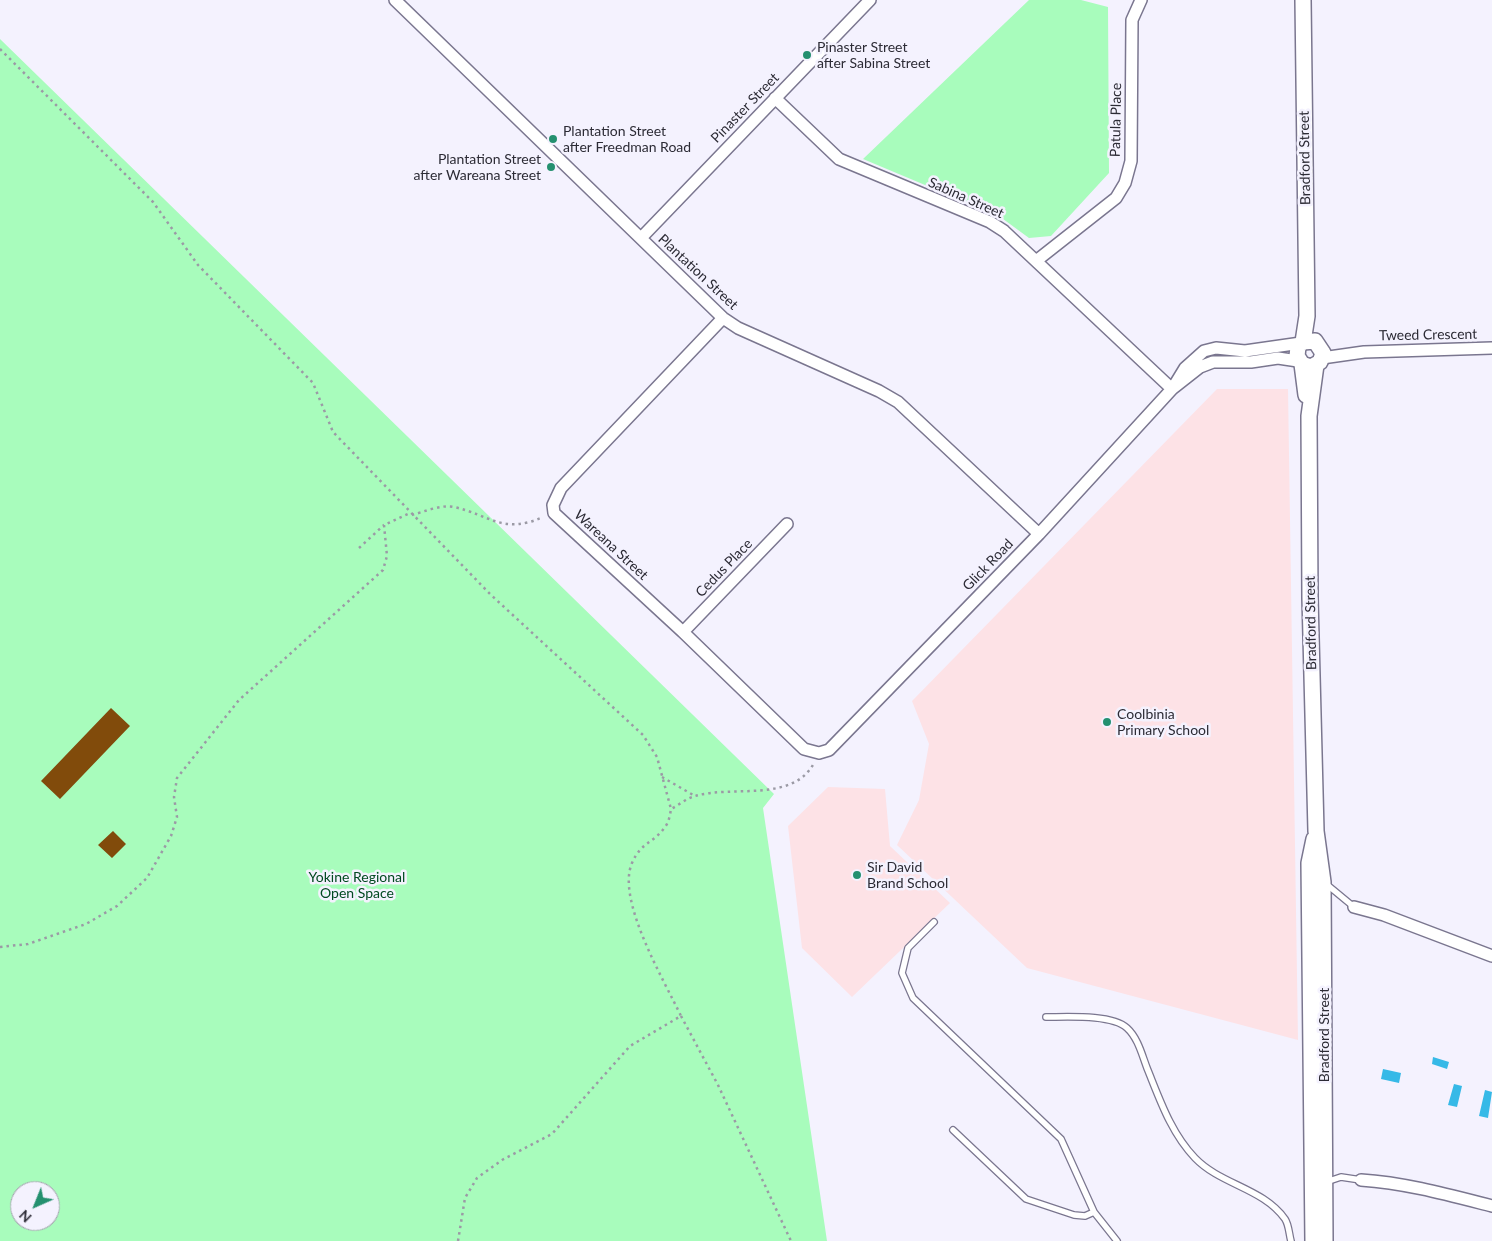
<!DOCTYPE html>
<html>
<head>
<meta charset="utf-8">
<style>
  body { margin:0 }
  #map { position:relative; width:1492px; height:1241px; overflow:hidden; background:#f4f2fe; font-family:Lato,sans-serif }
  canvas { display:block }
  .north { position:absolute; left:10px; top:1181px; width:50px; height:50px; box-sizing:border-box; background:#f4f2fe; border:1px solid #a4a2ae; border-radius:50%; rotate:224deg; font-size:14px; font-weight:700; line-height:20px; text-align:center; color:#2c2b35 }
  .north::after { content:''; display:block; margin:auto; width:18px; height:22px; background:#24906f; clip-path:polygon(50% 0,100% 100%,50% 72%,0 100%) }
</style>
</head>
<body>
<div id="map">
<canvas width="1492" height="1241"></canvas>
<div class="north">N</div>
</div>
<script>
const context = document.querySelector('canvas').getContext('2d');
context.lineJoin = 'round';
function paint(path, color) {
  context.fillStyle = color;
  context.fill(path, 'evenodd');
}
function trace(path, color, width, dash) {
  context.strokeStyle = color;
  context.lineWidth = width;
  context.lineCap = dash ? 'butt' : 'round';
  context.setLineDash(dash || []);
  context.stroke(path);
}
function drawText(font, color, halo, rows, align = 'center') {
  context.font = font + ' Lato,sans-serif';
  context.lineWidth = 5;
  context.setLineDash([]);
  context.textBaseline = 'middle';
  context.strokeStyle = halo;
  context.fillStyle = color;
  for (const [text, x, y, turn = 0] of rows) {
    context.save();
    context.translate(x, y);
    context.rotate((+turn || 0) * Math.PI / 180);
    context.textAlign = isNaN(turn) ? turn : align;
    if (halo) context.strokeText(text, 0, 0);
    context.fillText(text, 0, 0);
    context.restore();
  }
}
paint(new Path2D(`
  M 1217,389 L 1288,389 L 1298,1040 L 1027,968 L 897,845 L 919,800 L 929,744 L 912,701 Z
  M 828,787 L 885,789 L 890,846 L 950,903 L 852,997 L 802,948 L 788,826 Z`), '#fde2e6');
paint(new Path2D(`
  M 1029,0 L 1081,0 L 1108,7 L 1109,173 L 1051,236 L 1029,238 L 999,216 L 863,159 Z
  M 0,39 L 774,794 L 763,808 L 827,1241 L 0,1241 ZM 20,1191 L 50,1191 L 50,1221 L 20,1221 Z`), '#a8fcbc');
paint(new Path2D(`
  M 1433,1057 L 1449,1062 L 1447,1069 L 1432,1064 Z
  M 1383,1069 L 1401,1073 L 1399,1083 L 1381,1079 Z
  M 1454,1084 L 1462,1086 L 1457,1107 L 1448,1105 Z
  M 1485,1090 L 1492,1092 L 1488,1118 L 1479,1116 Z`), '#36b9e7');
paint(new Path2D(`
  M 111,708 L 130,726 L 60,799 L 41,781 Z
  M 113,831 L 126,844 L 112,858 L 98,845 Z`), '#814b0b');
const service = new Path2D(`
  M 1325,883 L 1354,907
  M 934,922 L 908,948 L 902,973 L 913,998 L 1061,1139 L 1094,1212 L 1117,1241
  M 1046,1017 C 1066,1017 1112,1014 1127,1028 C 1138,1038 1142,1055 1147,1068 C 1160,1100 1171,1133 1195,1158 C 1221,1185 1263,1188 1285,1219 C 1289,1225 1289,1234 1291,1241
  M 953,1130 L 1026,1199 L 1074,1215 L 1085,1216 L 1094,1212
  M 1326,1182 L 1341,1177 L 1361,1180`);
const minor = new Path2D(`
  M 395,0 L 723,318 L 738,328 L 879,391 L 898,402 L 1039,534
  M 775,98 L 839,159 L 990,222 L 1004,231 L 1172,389
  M 641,238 L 870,0
  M 1036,261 L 1116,198 L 1125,183 L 1131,161 L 1132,20 L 1141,0
  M 723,318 L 561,488 L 553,505 L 554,513 L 683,632 L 804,749 L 819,753 L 829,750 L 1039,534 L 1172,389 L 1200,367 L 1213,362 L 1251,362 L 1278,358 L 1298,361
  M 1322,358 L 1364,352 L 1492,348
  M 1174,386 L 1185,368 L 1204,351 L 1216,348 L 1245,351 L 1301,343
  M 683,632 L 787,524
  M 1354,907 L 1384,915 L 1492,956
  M 1361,1180 C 1406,1183 1449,1195 1492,1206`);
const tertiary = new Path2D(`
  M 1303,342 L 1307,316 L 1303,0
  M 1302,364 L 1311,367 L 1320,362 L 1323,353 L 1315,341 L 1303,342 L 1298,347 L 1297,356 L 1302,364 L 1306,395
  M 1316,365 L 1309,416 L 1310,598 L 1316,831 L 1323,882 L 1325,1241
  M 1313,1241 L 1309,863 L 1314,839`);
trace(service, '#7a768f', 8);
trace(minor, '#7a768f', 14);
trace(tertiary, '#7a768f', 18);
trace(new Path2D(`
  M 0,49 L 153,202 L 198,265 L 313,383 L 333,432 L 490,594 L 643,735 L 657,757 L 671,809
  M 412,515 C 423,512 442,504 454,507 C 490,515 503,535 543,517
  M 359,548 L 384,525
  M 662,777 L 695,796
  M 0,947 L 28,944 L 86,924 L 117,906 L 147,878 L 171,836 L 177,817 L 174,797 L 177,778 L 239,700 L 383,570 L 387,556 L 384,525 L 410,513
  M 681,1016 L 718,1085 L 791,1241
  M 458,1241 L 465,1198 L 477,1178 L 502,1160 L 552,1134 L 630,1046 L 681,1016 C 664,980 616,900 632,863 C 641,842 654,843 665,827 C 669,822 670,815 671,809 C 679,805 687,798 695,796 C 732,785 793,803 814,763`), '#9b9aa5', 2.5, [2.5, 4]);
trace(service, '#fff', 5.5);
trace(minor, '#fff', 11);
trace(tertiary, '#fff', 15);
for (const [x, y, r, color] of [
  [807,55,5,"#24906f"],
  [553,139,5,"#24906f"],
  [551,167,5,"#24906f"],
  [1107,722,5,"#24906f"],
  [857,875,5,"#24906f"]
]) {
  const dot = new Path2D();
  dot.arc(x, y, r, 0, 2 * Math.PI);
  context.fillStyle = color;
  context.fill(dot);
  trace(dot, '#f4f2fe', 2);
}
drawText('14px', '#2c2b35', '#f4f2fe', [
  ["Pinaster Street",817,47],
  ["after Sabina Street",817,63],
  ["Plantation Street",563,131],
  ["after Freedman Road",563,147],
  ["Plantation Street",541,159,"right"],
  ["after Wareana Street",541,175,"right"],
  ["Coolbinia",1117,714],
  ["Primary School",1117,730],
  ["Sir David",867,867],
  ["Brand School",867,883]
], 'left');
drawText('14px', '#2c2b35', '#f4f2fe', [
  ["Pinaster Street",745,108,-46],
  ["Patula Place",1116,120,-89],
  ["Bradford Street",1305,158,-91],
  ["Sabina Street",966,198,24],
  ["Plantation Street",698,272,43],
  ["Tweed Crescent",1428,335,-1],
  ["Wareana Street",611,545,43],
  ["Glick Road",988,565,-46],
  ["Cedus Place",724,568,-46],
  ["Bradford Street",1311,623,-91],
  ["Bradford Street",1324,1035,-90]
]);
drawText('14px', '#014920', '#f4f2fe', [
  ["Yokine Regional",357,877],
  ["Open Space",357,893]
]);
</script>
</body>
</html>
